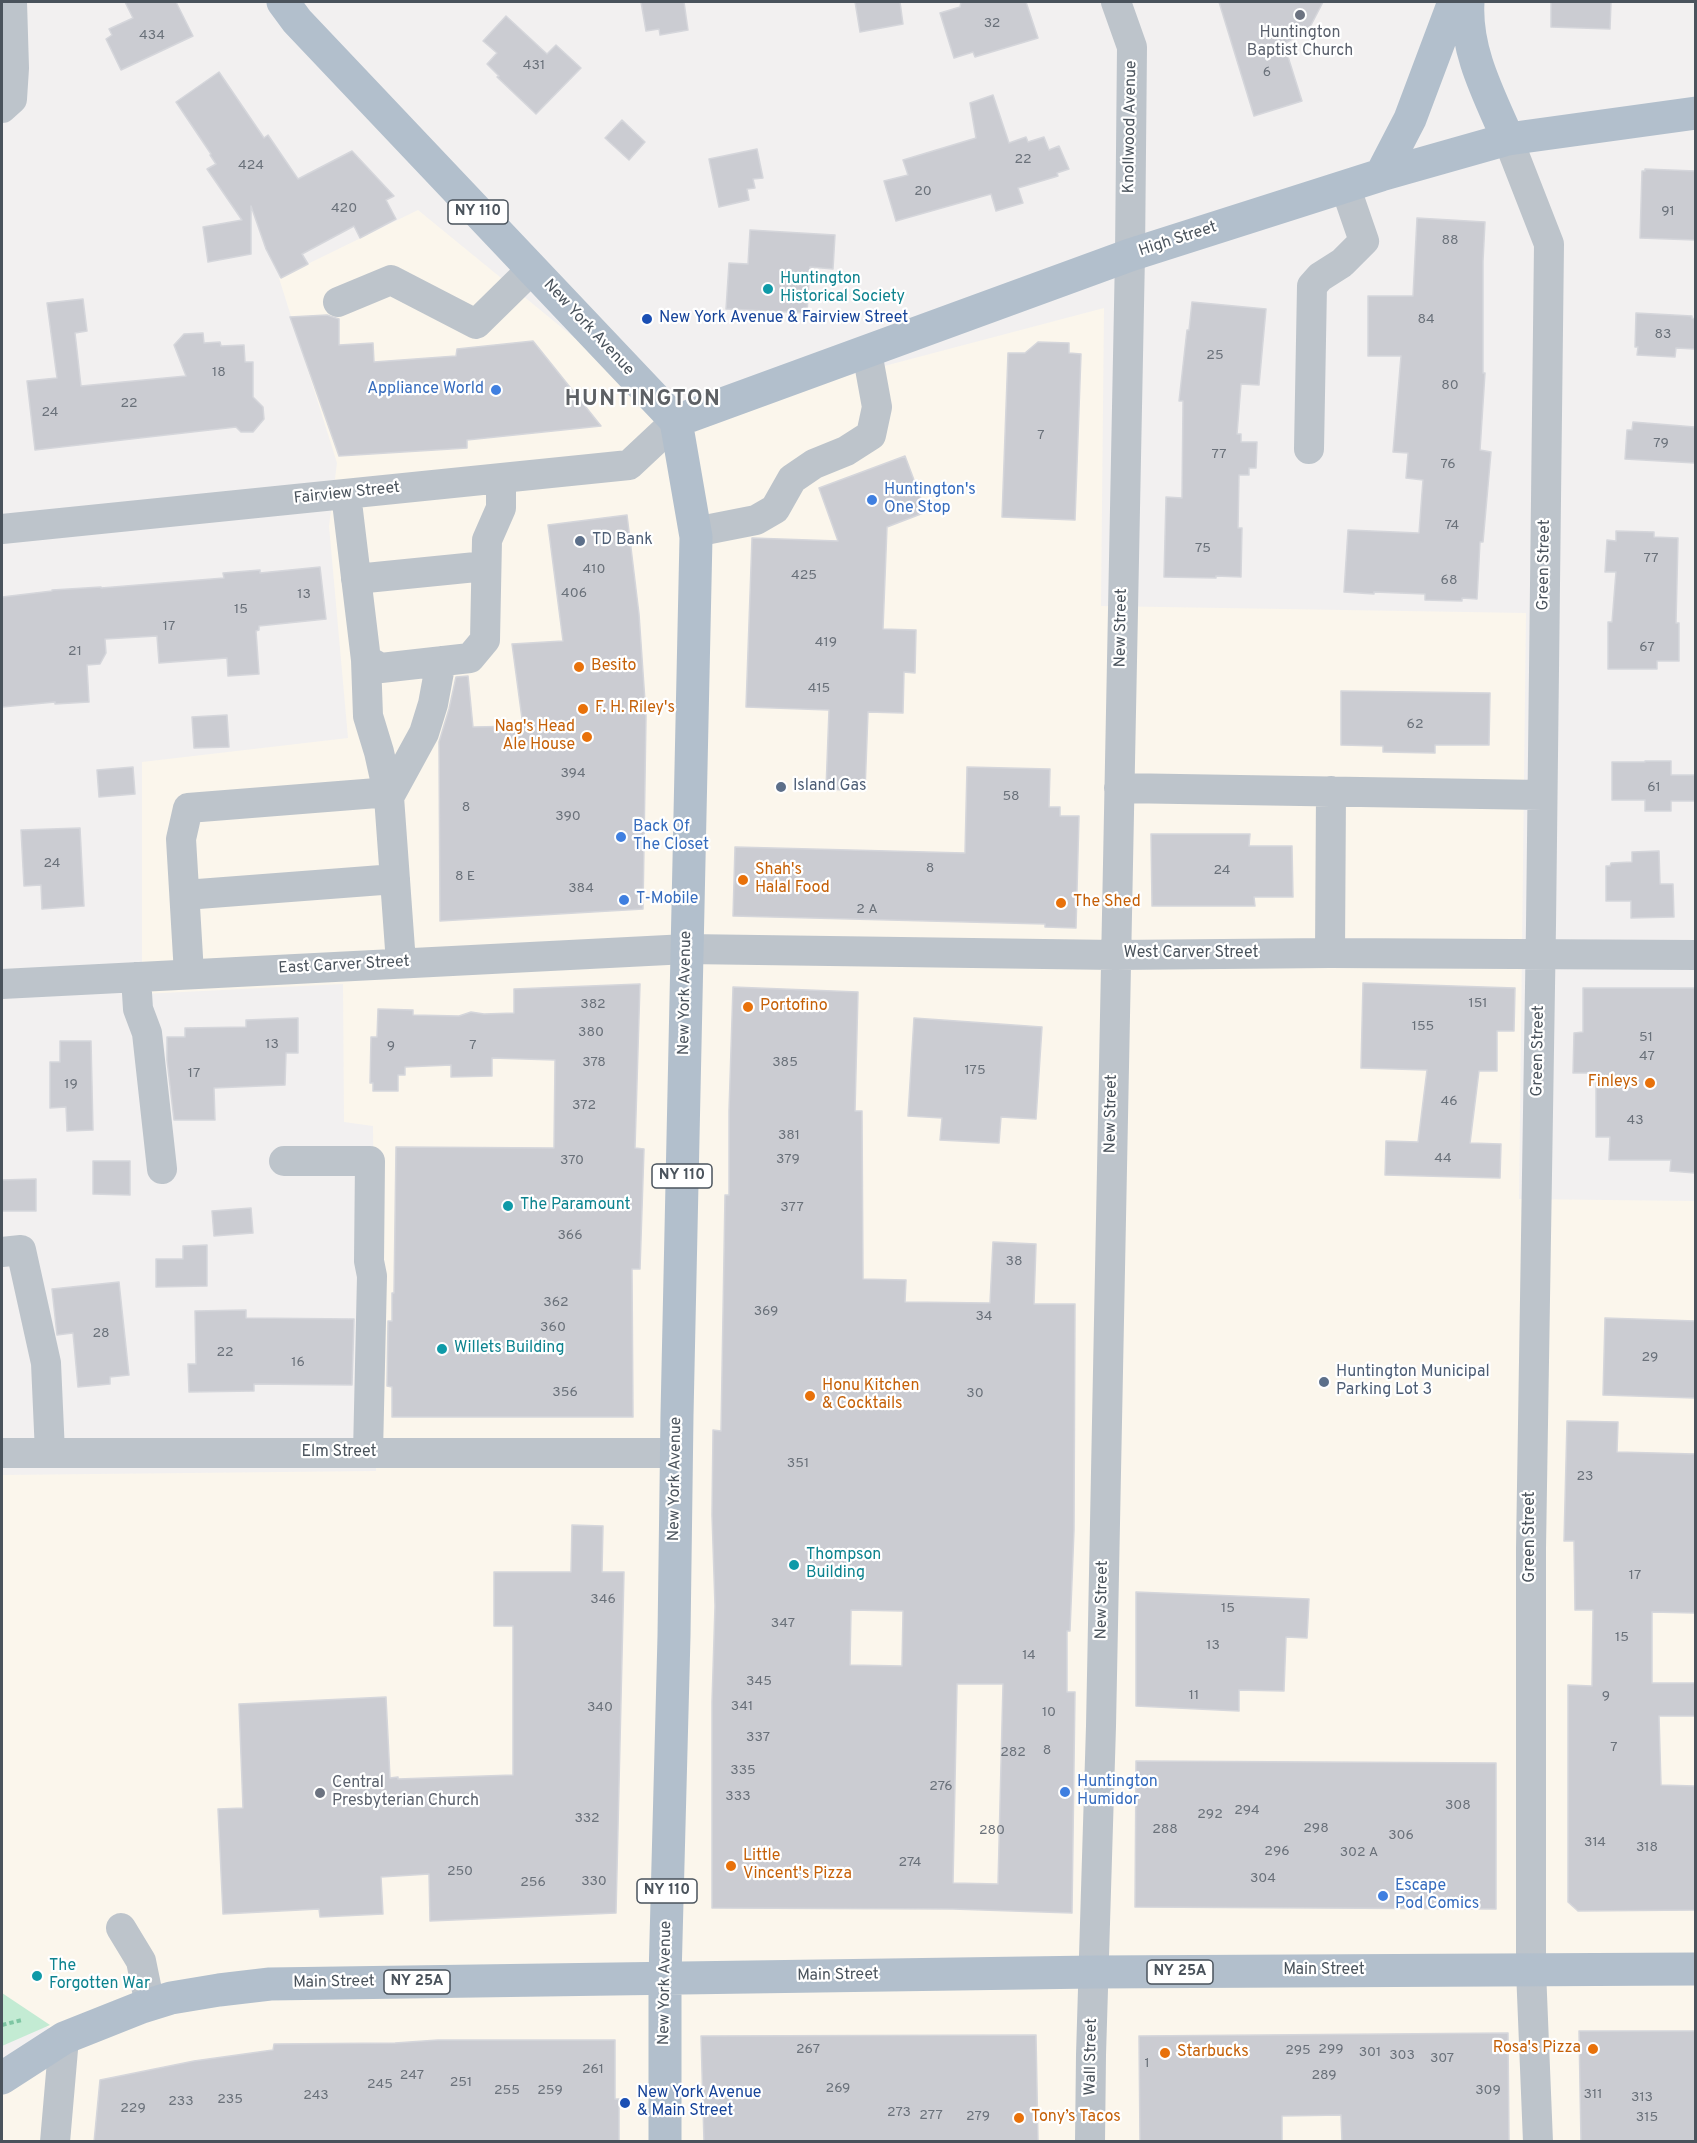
<!DOCTYPE html>
<html>
<head>
<meta charset="utf-8">
<style>
  body { margin:0 }
  #map { position:relative; width:1697px; height:2143px; overflow:hidden; background:#f2f0f0; font-family:Overpass,sans-serif }
  canvas { display:block }
  .frame { position:absolute; inset:0; border:3px solid #4a535c; pointer-events:none }
</style>
</head>
<body>
<div id="map">
<canvas width="1697" height="2143"></canvas>
<div class="frame"></div>
</div>
<script>
const context = document.querySelector('canvas').getContext('2d');
context.lineJoin = 'round';
function paint(path, color) {
  context.fillStyle = color;
  context.fill(path, 'evenodd');
}
function trace(path, color, width, dash) {
  context.strokeStyle = color;
  context.lineWidth = width;
  context.lineCap = dash ? 'butt' : 'round';
  context.setLineDash(dash || []);
  context.stroke(path);
}
function drawText(font, color, halo, rows, align = 'center') {
  context.font = font + ' Overpass,sans-serif';
  context.lineWidth = 4.5;
  context.setLineDash([]);
  context.textBaseline = 'middle';
  context.strokeStyle = halo;
  context.fillStyle = color;
  for (const [text, x, y, turn = 0] of rows) {
    context.save();
    context.translate(x, y);
    context.rotate((+turn || 0) * Math.PI / 180);
    context.textAlign = isNaN(turn) ? turn : align;
    if (halo) context.strokeText(text, 0, 0);
    context.fillText(text, 0, 0);
    context.restore();
  }
}
paint(new Path2D(`
  M 418,210 L 676,421 L 1104,308 L 1101,606 L 1526,613 L 1519,1199 L 1695,1201 L 1695,2141 L 2,2142 L 2,2081 L 64,2038 L 2,1996 L 2,1475 L 376,1471 L 373,1126 L 344,1122 L 343,984 L 142,994 L 142,762 L 348,738 L 329,526 L 337,463 L 279,278 Z`), '#fbf6ec');
paint(new Path2D(`
  M 2,1993 L 50,2025 L 2,2046 Z`), '#c3ebd3');
const building = new Path2D(`
  M 125,2 L 176,2 L 193,36 L 121,70 L 106,39 L 112,35 L 109,29 L 133,18 Z
  M 641,2 L 684,2 L 688,30 L 660,35 L 659,29 L 646,31 Z
  M 855,2 L 900,2 L 903,24 L 860,32 Z
  M 961,2 L 1026,2 L 1038,38 L 975,57 L 973,52 L 954,58 L 940,13 L 960,7 Z
  M 1219,2 L 1323,2 L 1309,29 L 1284,44 L 1302,101 L 1254,116 Z
  M 1551,2 L 1611,2 L 1610,29 L 1551,27 Z
  M 506,16 L 547,54 L 556,45 L 581,68 L 536,114 L 497,77 L 499,76 L 487,64 L 497,53 L 483,41 Z
  M 219,72 L 264,138 L 268,135 L 298,179 L 352,151 L 394,196 L 386,200 L 396,219 L 360,238 L 354,226 L 302,254 L 308,264 L 281,278 L 266,249 L 251,206 L 251,254 L 208,262 L 203,227 L 242,220 L 207,169 L 216,164 L 210,155 L 211,154 L 176,102 Z
  M 993,95 L 1009,143 L 1026,137 L 1028,142 L 1044,137 L 1049,150 L 1059,146 L 1069,169 L 1057,173 L 1058,176 L 1018,188 L 1023,203 L 996,211 L 991,194 L 896,221 L 884,181 L 908,175 L 903,160 L 976,138 L 970,103 Z
  M 622,120 L 645,142 L 629,160 L 605,138 Z
  M 757,149 L 763,178 L 753,179 L 755,188 L 747,189 L 749,200 L 719,207 L 709,159 Z
  M 1645,169 L 1695,171 L 1695,240 L 1640,238 L 1642,171 L 1645,171 Z
  M 1417,218 L 1485,222 L 1483,261 L 1483,373 L 1485,373 L 1480,450 L 1491,452 L 1483,542 L 1480,542 L 1477,599 L 1462,598 L 1462,601 L 1425,600 L 1425,594 L 1374,592 L 1374,594 L 1344,592 L 1348,530 L 1419,533 L 1423,480 L 1406,478 L 1408,453 L 1393,452 L 1401,356 L 1368,356 L 1368,296 L 1413,296 Z
  M 750,230 L 835,235 L 833,269 L 810,267 L 807,313 L 726,309 L 729,263 L 748,264 Z
  M 83,299 L 87,331 L 75,333 L 81,386 L 186,376 L 174,345 L 184,334 L 203,333 L 204,343 L 220,342 L 221,346 L 244,345 L 245,362 L 253,362 L 253,397 L 263,407 L 264,419 L 253,432 L 241,432 L 236,427 L 35,450 L 27,381 L 57,378 L 47,303 Z
  M 1192,302 L 1266,309 L 1259,385 L 1241,384 L 1237,434 L 1241,434 L 1241,442 L 1257,442 L 1256,468 L 1249,468 L 1249,475 L 1239,475 L 1238,528 L 1242,528 L 1241,577 L 1216,576 L 1216,578 L 1164,577 L 1166,497 L 1182,498 L 1183,401 L 1179,401 L 1187,330 L 1189,330 Z
  M 1636,313 L 1692,316 L 1692,318 L 1695,319 L 1695,349 L 1676,348 L 1675,357 L 1637,355 L 1638,347 L 1635,347 Z
  M 327,315 L 339,319 L 339,345 L 373,343 L 374,362 L 456,356 L 457,349 L 533,341 L 601,426 L 467,440 L 467,448 L 339,456 L 290,317 Z
  M 1038,342 L 1069,343 L 1069,353 L 1081,354 L 1075,520 L 1002,517 L 1008,353 L 1025,353 Z
  M 1633,422 L 1695,427 L 1695,463 L 1625,459 L 1627,430 L 1632,430 Z
  M 905,456 L 926,512 L 887,527 L 883,629 L 916,630 L 915,673 L 904,672 L 903,713 L 868,712 L 865,791 L 826,789 L 829,710 L 746,707 L 752,538 L 838,541 L 819,488 Z
  M 627,515 L 639,614 L 646,716 L 643,909 L 440,921 L 439,742 L 449,709 L 456,677 L 468,676 L 473,727 L 523,726 L 512,644 L 563,641 L 548,525 Z
  M 1616,531 L 1654,532 L 1654,537 L 1678,538 L 1676,623 L 1679,623 L 1679,661 L 1657,661 L 1657,669 L 1608,669 L 1608,622 L 1612,622 L 1616,572 L 1605,572 L 1607,540 L 1616,541 Z
  M 320,567 L 326,619 L 259,626 L 259,630 L 256,631 L 259,674 L 228,676 L 227,658 L 159,663 L 157,636 L 105,639 L 106,653 L 100,664 L 87,665 L 89,702 L 55,704 L 55,702 L 2,707 L 2,597 L 52,591 L 52,590 L 101,587 L 101,588 L 224,578 L 223,573 L 260,570 L 260,573 Z
  M 1341,691 L 1490,693 L 1489,745 L 1435,745 L 1435,753 L 1383,752 L 1383,746 L 1341,745 Z
  M 227,715 L 229,747 L 194,748 L 192,717 Z
  M 1645,761 L 1671,761 L 1671,775 L 1695,775 L 1695,801 L 1671,801 L 1671,811 L 1645,811 L 1645,800 L 1612,800 L 1612,762 L 1645,762 Z
  M 133,767 L 135,794 L 99,797 L 97,770 Z
  M 967,767 L 1050,769 L 1049,807 L 1060,807 L 1060,816 L 1079,816 L 1076,928 L 1045,927 L 1045,924 L 733,916 L 735,847 L 965,853 Z
  M 80,828 L 84,906 L 42,909 L 41,885 L 24,886 L 21,830 Z
  M 1151,834 L 1250,834 L 1249,846 L 1292,846 L 1293,897 L 1254,897 L 1255,906 L 1152,906 Z
  M 1659,851 L 1660,884 L 1673,884 L 1674,917 L 1631,918 L 1631,901 L 1606,901 L 1606,866 L 1610,866 L 1611,863 L 1632,862 L 1632,852 Z
  M 1363,983 L 1515,988 L 1514,1031 L 1497,1031 L 1497,1071 L 1479,1071 L 1470,1143 L 1501,1144 L 1500,1178 L 1385,1175 L 1386,1141 L 1418,1142 L 1427,1070 L 1361,1068 Z
  M 640,984 L 635,1148 L 644,1149 L 640,1269 L 632,1269 L 633,1417 L 392,1417 L 392,1387 L 387,1386 L 388,1321 L 392,1321 L 392,1293 L 394,1293 L 396,1147 L 554,1148 L 555,1060 L 492,1058 L 492,1076 L 451,1077 L 451,1065 L 405,1067 L 405,1075 L 398,1075 L 398,1091 L 373,1091 L 373,1083 L 370,1083 L 371,1037 L 377,1037 L 378,1009 L 413,1010 L 413,1015 L 459,1016 L 471,1012 L 484,1014 L 514,1013 L 514,989 Z
  M 733,987 L 858,992 L 855,1111 L 862,1111 L 863,1279 L 906,1280 L 905,1302 L 990,1303 L 993,1242 L 1036,1244 L 1034,1304 L 1075,1304 L 1074,1530 L 1070,1631 L 1067,1631 L 1067,1692 L 1075,1692 L 1072,1913 L 953,1909 L 712,1908 L 712,1702 L 715,1606 L 712,1515 L 713,1430 L 721,1431 L 725,1195 L 729,1195 L 729,1111 ZM 851,1610 L 903,1611 L 902,1666 L 850,1665 ZM 957,1684 L 1003,1684 L 998,1884 L 953,1883 Z
  M 1583,988 L 1695,988 L 1695,1173 L 1670,1171 L 1671,1160 L 1609,1160 L 1610,1137 L 1596,1137 L 1596,1073 L 1573,1073 L 1574,1033 L 1583,1032 Z
  M 298,1018 L 298,1053 L 286,1053 L 285,1085 L 214,1088 L 215,1120 L 174,1120 L 167,1060 L 167,1037 L 185,1037 L 185,1028 L 246,1027 L 246,1020 Z
  M 914,1018 L 1042,1027 L 1036,1119 L 1001,1117 L 999,1143 L 940,1140 L 942,1118 L 908,1116 Z
  M 60,1041 L 91,1041 L 93,1130 L 67,1131 L 66,1107 L 50,1108 L 50,1062 L 60,1062 Z
  M 93,1161 L 130,1161 L 130,1195 L 93,1194 Z
  M 36,1179 L 36,1211 L 2,1211 L 2,1180 Z
  M 251,1208 L 253,1233 L 214,1236 L 212,1211 Z
  M 207,1245 L 207,1286 L 156,1287 L 156,1259 L 183,1259 L 183,1246 Z
  M 119,1282 L 129,1375 L 110,1377 L 110,1384 L 78,1387 L 73,1333 L 57,1335 L 52,1289 Z
  M 246,1310 L 246,1318 L 354,1319 L 352,1385 L 254,1384 L 254,1391 L 189,1392 L 188,1364 L 196,1364 L 195,1311 Z
  M 1605,1318 L 1695,1321 L 1695,1398 L 1603,1395 Z
  M 1567,1421 L 1618,1422 L 1617,1452 L 1695,1454 L 1695,1613 L 1652,1612 L 1652,1683 L 1695,1683 L 1695,1716 L 1659,1716 L 1661,1785 L 1695,1786 L 1695,1910 L 1578,1911 L 1568,1902 L 1568,1685 L 1592,1686 L 1593,1610 L 1575,1610 L 1574,1541 L 1564,1541 Z
  M 572,1525 L 603,1526 L 602,1572 L 624,1572 L 616,1913 L 430,1921 L 429,1874 L 381,1877 L 383,1914 L 320,1917 L 319,1909 L 223,1914 L 218,1809 L 243,1808 L 239,1704 L 386,1697 L 390,1778 L 398,1777 L 398,1779 L 513,1775 L 513,1626 L 494,1626 L 494,1572 L 571,1572 Z
  M 1136,1592 L 1309,1599 L 1307,1638 L 1286,1637 L 1284,1691 L 1239,1690 L 1239,1711 L 1136,1706 Z
  M 1136,1761 L 1496,1763 L 1496,1909 L 1135,1907 Z
  M 1579,2031 L 1695,2031 L 1695,2142 L 1581,2142 Z
  M 1508,2033 L 1509,2142 L 1342,2142 L 1341,2115 L 1282,2116 L 1282,2142 L 1140,2142 L 1139,2036 Z
  M 1036,2035 L 1038,2142 L 704,2142 L 701,2036 Z
  M 438,2040 L 615,2040 L 615,2099 L 619,2099 L 619,2142 L 94,2142 L 100,2080 L 194,2061 L 273,2050 L 274,2044 L 395,2043 Z`);
paint(building, '#cbccd2');
trace(building, '#d5d6db', 1.5);
trace(new Path2D(`
  M 2,2025 L 22,2020`), '#7ec6a3', 4, [4.5, 3]);
trace(new Path2D(`
  M 2,108 L 12,99 L 14,68 L 12,2
  M 1508,139 L 1549,244 L 1541,925 L 1531,1548 L 1531,1970 L 1538,2142
  M 338,302 L 391,280 L 476,324 L 532,269
  M 1309,449 L 1312,286 L 1320,277 L 1342,263 L 1364,241 L 1345,186
  M 346,494 L 366,660 L 381,668 L 470,658 L 485,640 L 487,540 L 501,508 L 501,479
  M 2,529 L 629,465 L 676,421
  M 695,532 L 756,520 L 775,509 L 792,479 L 814,464 L 846,451 L 871,435 L 877,407 L 867,352
  M 356,579 L 486,566
  M 366,660 L 368,716 L 379,752 L 389,797 L 424,733 L 433,704 L 441,661
  M 1119,788 L 1542,795
  M 185,895 L 395,879
  M 1330,953 L 1331,791
  M 189,974 L 181,839 L 188,808 L 377,793 L 389,797 L 401,963
  M 136,977 L 138,1009 L 147,1033 L 162,1169
  M 2,984 L 687,949 L 1115,955 L 1330,953 L 1696,955
  M 284,1161 L 370,1161 L 369,1261 L 372,1276 L 368,1453
  M 2,1252 L 21,1250 L 46,1363 L 50,1453
  M 2,1453 L 676,1453
  M 121,1928 L 141,1961 L 150,2005
  M 55,2142 L 64,2038
  M 1090,2142 L 1091,2055 L 1101,1726 L 1130,255 L 1132,47 L 1116,2`), '#bdc4cb', 30);
trace(new Path2D(`
  M 283,2 L 297,21 L 676,421 L 696,537 L 677,1415 L 674,1636 L 665,1978 L 665,2142
  M 1468,2 C 1465,51 1489,95 1508,139
  M 1381,175 L 1410,119 L 1454,2
  M 676,421 L 1130,255 L 1381,175 L 1508,139 L 1696,113
  M 2,2078 L 64,2038 L 142,2007 L 171,1998 L 219,1990 L 270,1984 L 1094,1972 L 1696,1969`), '#b2bfcc', 33);
for (const [x, y, r, color] of [
  [1300,15,6,"#6b7280"],
  [768,289,6,"#0f9aa8"],
  [647,319,6,"#1a4fb4"],
  [496,390,6,"#3f7fe0"],
  [872,500,6,"#3f7fe0"],
  [580,541,6,"#5c6f8a"],
  [579,667,6,"#e8710a"],
  [583,709,6,"#e8710a"],
  [587,737,6,"#e8710a"],
  [781,787,6,"#5c6f8a"],
  [621,837,6,"#3f7fe0"],
  [743,880,6,"#e8710a"],
  [624,900,6,"#3f7fe0"],
  [1061,903,6,"#e8710a"],
  [748,1007,6,"#e8710a"],
  [1650,1083,6,"#e8710a"],
  [508,1206,6,"#0f9aa8"],
  [442,1349,6,"#0f9aa8"],
  [1324,1382,6,"#5c6f8a"],
  [810,1396,6,"#e8710a"],
  [794,1565,6,"#0f9aa8"],
  [1065,1792,6,"#3f7fe0"],
  [320,1793,6,"#6b7280"],
  [731,1866,6,"#e8710a"],
  [1383,1896,6,"#3f7fe0"],
  [37,1976,6,"#0f9aa8"],
  [1593,2049,6,"#e8710a"],
  [1165,2053,6,"#e8710a"],
  [625,2103,6,"#1a4fb4"],
  [1019,2118,6,"#e8710a"]
]) {
  const dot = new Path2D();
  dot.arc(x, y, r, 0, 2 * Math.PI);
  context.fillStyle = color;
  context.fill(dot);
  trace(dot, '#fff', 2);
}
drawText('14px', '#6a717a', null, [
  ["32",992,24],
  ["434",152,36],
  ["431",534,66],
  ["6",1267,73],
  ["22",1023,160],
  ["424",251,166],
  ["20",923,192],
  ["420",344,209],
  ["91",1668,212],
  ["88",1450,241],
  ["84",1426,320],
  ["83",1663,335],
  ["25",1215,356],
  ["18",219,373],
  ["80",1450,386],
  ["22",129,404],
  ["24",50,413],
  ["7",1041,436],
  ["79",1661,444],
  ["77",1219,455],
  ["76",1448,465],
  ["74",1452,526],
  ["75",1203,549],
  ["77",1651,559],
  ["410",594,570],
  ["425",804,576],
  ["68",1449,581],
  ["406",574,594],
  ["13",304,595],
  ["15",241,610],
  ["17",169,627],
  ["419",826,643],
  ["67",1647,648],
  ["21",75,652],
  ["415",819,689],
  ["62",1415,725],
  ["394",573,774],
  ["61",1654,788],
  ["58",1011,797],
  ["8",466,808],
  ["390",568,817],
  ["24",52,864],
  ["8",930,869],
  ["24",1222,871],
  ["8 E",465,877],
  ["384",581,889],
  ["2 A",867,910],
  ["151",1478,1004],
  ["382",593,1005],
  ["155",1423,1027],
  ["380",591,1033],
  ["51",1646,1038],
  ["13",272,1045],
  ["7",473,1046],
  ["9",391,1047],
  ["47",1647,1057],
  ["378",594,1063],
  ["385",785,1063],
  ["175",975,1071],
  ["17",194,1074],
  ["19",71,1085],
  ["46",1449,1102],
  ["372",584,1106],
  ["43",1635,1121],
  ["381",789,1136],
  ["44",1443,1159],
  ["379",788,1160],
  ["370",572,1161],
  ["377",792,1208],
  ["366",570,1236],
  ["38",1014,1262],
  ["362",556,1303],
  ["369",766,1312],
  ["34",984,1317],
  ["360",553,1328],
  ["28",101,1334],
  ["22",225,1353],
  ["29",1650,1358],
  ["16",298,1363],
  ["356",565,1393],
  ["30",975,1394],
  ["351",798,1464],
  ["23",1585,1477],
  ["17",1635,1576],
  ["346",603,1600],
  ["15",1228,1609],
  ["347",783,1624],
  ["15",1622,1638],
  ["13",1213,1646],
  ["14",1029,1656],
  ["345",759,1682],
  ["11",1194,1696],
  ["9",1606,1697],
  ["341",742,1707],
  ["340",600,1708],
  ["10",1049,1713],
  ["337",758,1738],
  ["7",1614,1748],
  ["8",1047,1751],
  ["282",1013,1753],
  ["335",743,1771],
  ["276",941,1787],
  ["333",738,1797],
  ["308",1458,1806],
  ["294",1247,1811],
  ["292",1210,1815],
  ["332",587,1819],
  ["298",1316,1829],
  ["288",1165,1830],
  ["280",992,1831],
  ["306",1401,1836],
  ["314",1595,1843],
  ["318",1647,1848],
  ["296",1277,1852],
  ["302 A",1359,1853],
  ["274",910,1863],
  ["250",460,1872],
  ["304",1263,1879],
  ["330",594,1882],
  ["256",533,1883],
  ["267",808,2050],
  ["299",1331,2050],
  ["295",1298,2051],
  ["301",1370,2053],
  ["303",1402,2056],
  ["307",1442,2059],
  ["1",1147,2064],
  ["261",593,2070],
  ["247",412,2076],
  ["289",1324,2076],
  ["251",461,2083],
  ["245",380,2085],
  ["269",838,2089],
  ["255",507,2091],
  ["259",550,2091],
  ["309",1488,2091],
  ["311",1593,2095],
  ["243",316,2096],
  ["313",1642,2098],
  ["235",230,2100],
  ["233",181,2102],
  ["229",133,2109],
  ["273",899,2113],
  ["277",931,2116],
  ["279",978,2117],
  ["315",1647,2118]
]);
for (const [x, y, w] of [
  [478,212,60],
  [682,1176,60],
  [667,1891,60],
  [1180,1972,66],
  [417,1982,66]
]) {
  const box = new Path2D();
  box.roundRect(x - w / 2, y - 12, w, 24, 4.5);
  context.fillStyle = '#fff';
  context.fill(box);
  trace(box, '#4a535c', 1.5);
}
drawText('bold 15px', '#4a535c', null, [
  ["NY 110",478,212],
  ["NY 110",682,1176],
  ["NY 110",667,1891],
  ["NY 25A",1180,1972],
  ["NY 25A",417,1982]
]);
drawText('16px', '#5b616d', '#fff', [
  ["Huntington",1300,34],
  ["Baptist Church",1300,52],
  ["Central",332,1784,"left"],
  ["Presbyterian Church",332,1802,"left"]
]);
drawText('16px', '#4a535c', '#fff', [
  ["Knollwood Avenue",1131,127,-89],
  ["High Street",1178,240,-18],
  ["New York Avenue",588,328,47],
  ["Fairview Street",347,494,-6],
  ["Green Street",1545,565,-89],
  ["New Street",1122,628,-89],
  ["West Carver Street",1191,954],
  ["East Carver Street",344,966,-3],
  ["New York Avenue",686,993,-89],
  ["Green Street",1539,1051,-89],
  ["New Street",1112,1114,-89],
  ["Elm Street",339,1453],
  ["New York Avenue",676,1479,-89],
  ["Green Street",1531,1537,-90],
  ["New Street",1103,1600,-89],
  ["Main Street",1324,1971],
  ["Main Street",838,1976,-1],
  ["Main Street",334,1983,-1],
  ["New York Avenue",666,1983,-89],
  ["Wall Street",1092,2057,-89]
]);
drawText('16px', '#0d838f', '#fff', [
  ["Huntington",780,280],
  ["Historical Society",780,298],
  ["The Paramount",520,1206],
  ["Willets Building",454,1349],
  ["Thompson",806,1556],
  ["Building",806,1574],
  ["The",49,1967],
  ["Forgotten War",49,1985]
], 'left');
drawText('16px', '#164399', '#fff', [
  ["New York Avenue & Fairview Street",659,319],
  ["New York Avenue",637,2094],
  ["& Main Street",637,2112]
], 'left');
drawText('16px', '#366cbe', '#fff', [
  ["Appliance World",484,390,"right"],
  ["Huntington's",884,491],
  ["One Stop",884,509],
  ["Back Of",633,828],
  ["The Closet",633,846],
  ["T-Mobile",636,900],
  ["Huntington",1077,1783],
  ["Humidor",1077,1801],
  ["Escape",1395,1887],
  ["Pod Comics",1395,1905]
], 'left');
drawText('16px', '#4e5e75', '#fff', [
  ["TD Bank",592,541],
  ["Island Gas",793,787],
  ["Huntington Municipal",1336,1373],
  ["Parking Lot 3",1336,1391]
], 'left');
drawText('16px', '#c56008', '#fff', [
  ["Besito",591,667],
  ["F. H. Riley's",595,709],
  ["Nag's Head",575,728,"right"],
  ["Ale House",575,746,"right"],
  ["Shah's",755,871],
  ["Halal Food",755,889],
  ["The Shed",1073,903],
  ["Portofino",760,1007],
  ["Finleys",1638,1083,"right"],
  ["Honu Kitchen",822,1387],
  ["& Cocktails",822,1405],
  ["Little",743,1857],
  ["Vincent's Pizza",743,1875],
  ["Rosa's Pizza",1581,2049,"right"],
  ["Starbucks",1177,2053],
  ["Tony’s Tacos",1031,2118]
], 'left');
context.letterSpacing = '1.5px';
drawText('bold 22px', '#5d6064', '#fff', [
  ["HUNTINGTON",643,401]
]);
context.letterSpacing = '0px';
</script>
</body>
</html>
